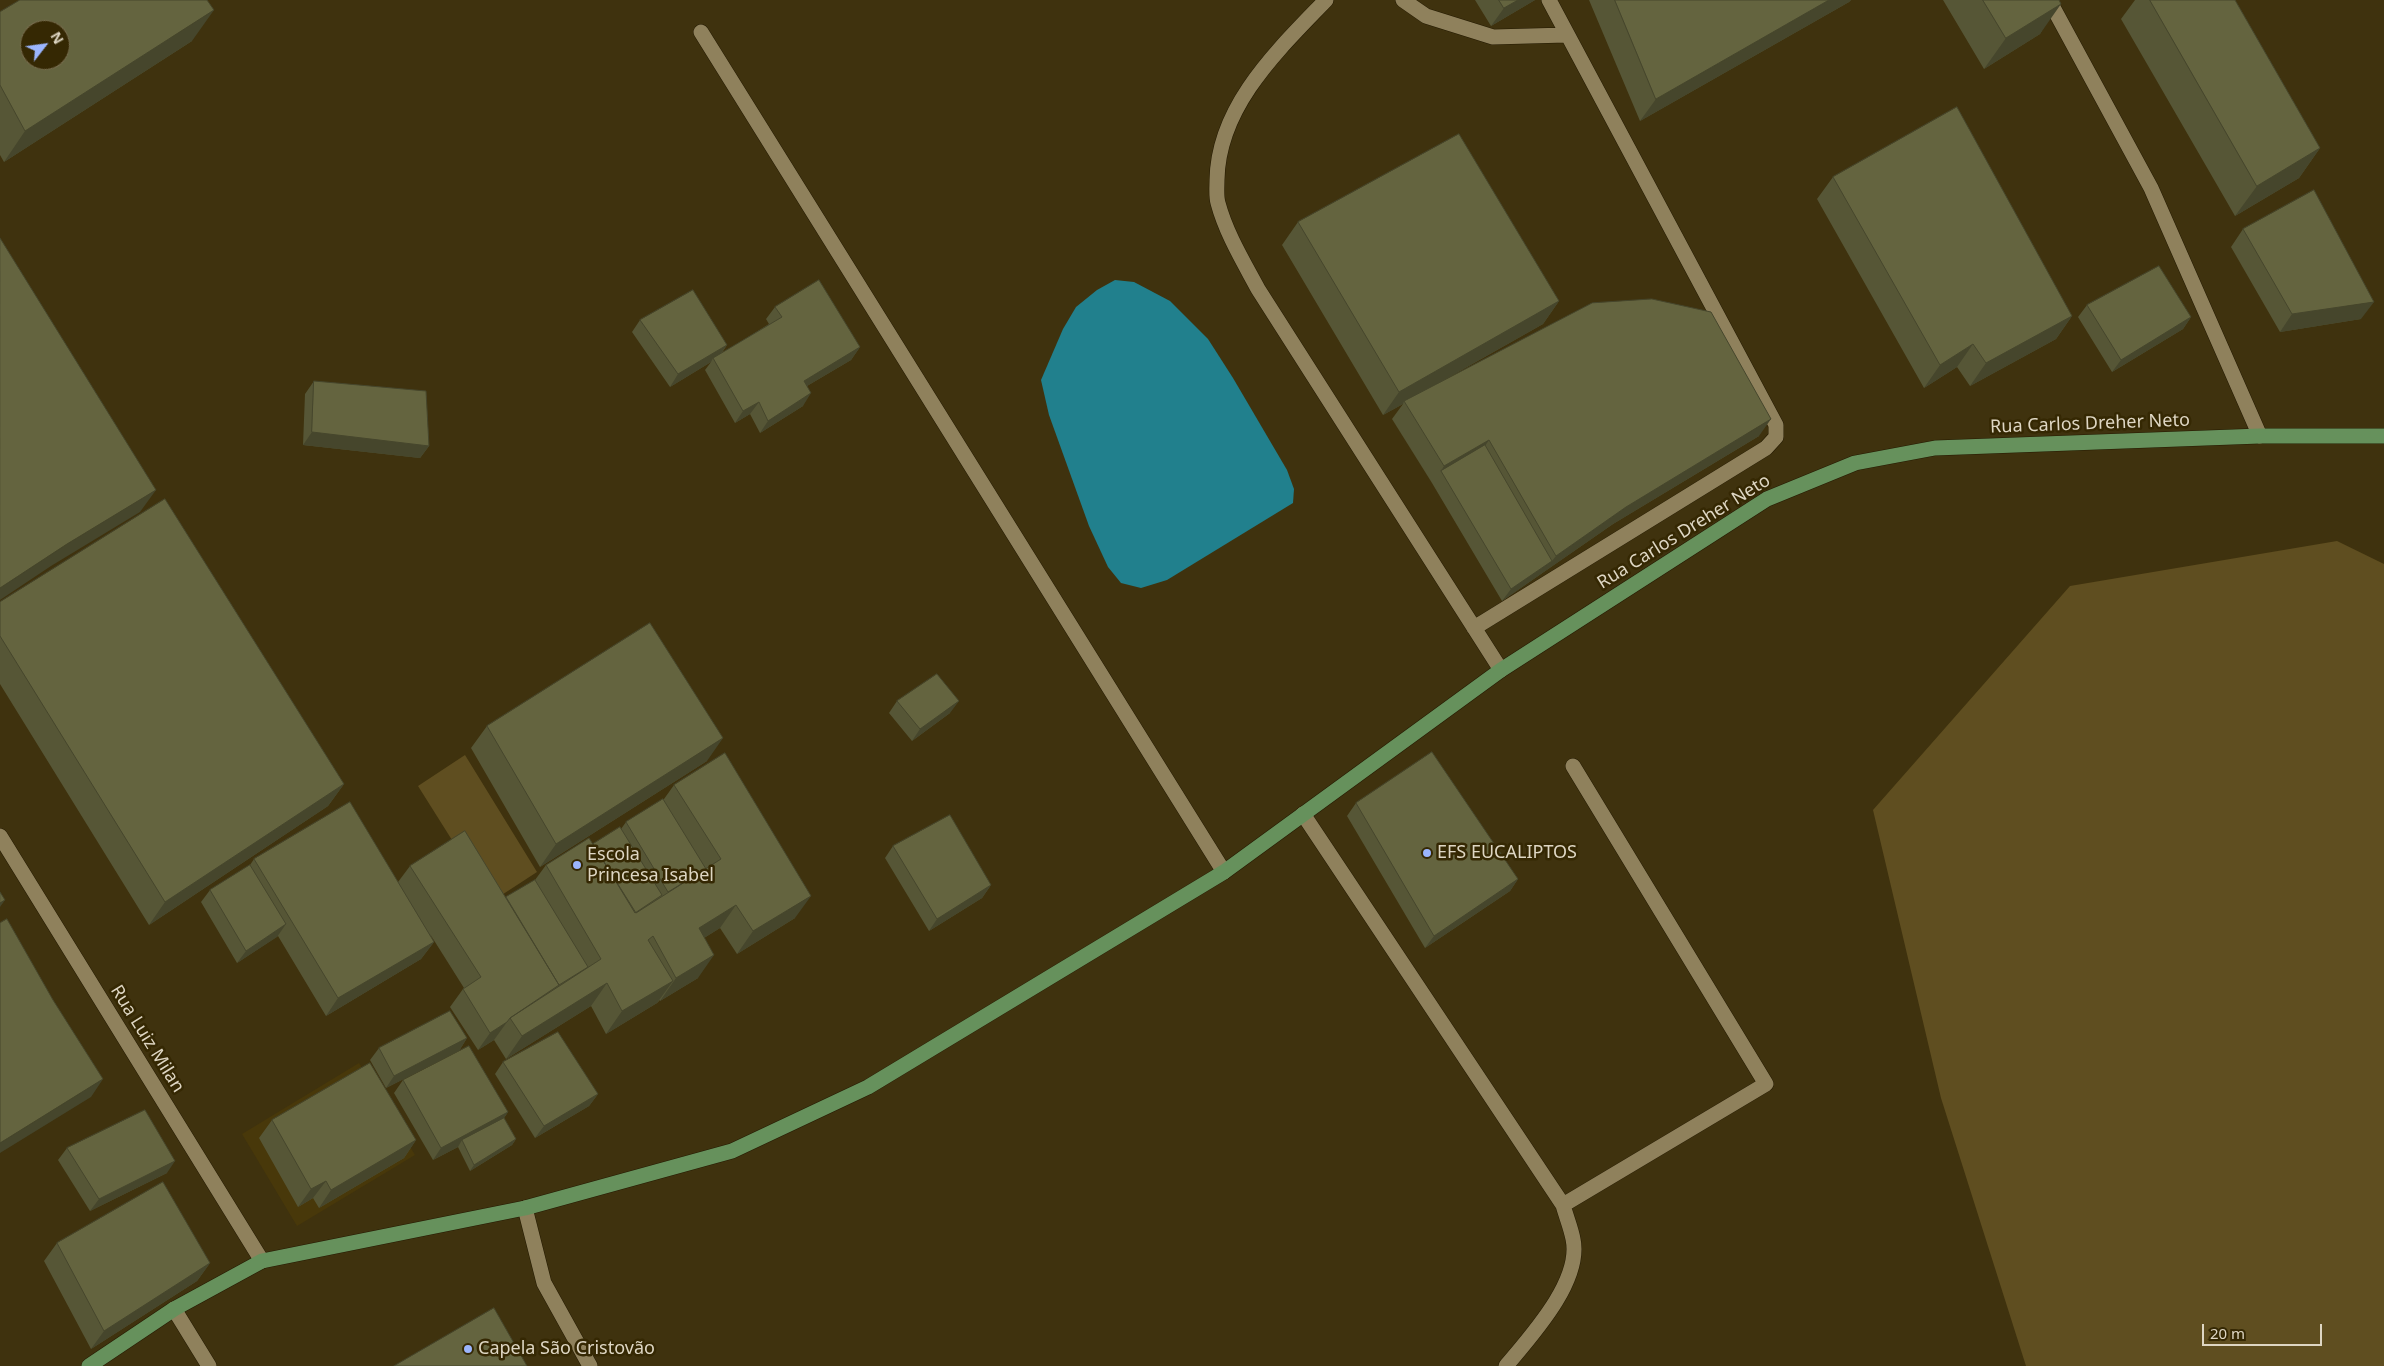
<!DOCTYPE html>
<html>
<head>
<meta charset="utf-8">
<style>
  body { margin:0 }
  #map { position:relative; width:2384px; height:1366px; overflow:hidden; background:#3f320e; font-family:"Noto Sans",sans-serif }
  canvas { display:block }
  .north { position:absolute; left:20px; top:20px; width:50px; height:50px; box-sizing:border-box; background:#352803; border:1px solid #796e50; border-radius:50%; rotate:60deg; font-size:14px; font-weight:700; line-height:20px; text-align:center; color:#ded6c3 }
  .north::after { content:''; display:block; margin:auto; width:18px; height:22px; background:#9bb5fd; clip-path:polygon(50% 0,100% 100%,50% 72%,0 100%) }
  .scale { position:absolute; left:2202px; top:1324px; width:120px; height:22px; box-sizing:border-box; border:2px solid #ded6c3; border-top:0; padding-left:6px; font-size:15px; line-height:18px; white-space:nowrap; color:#ded6c3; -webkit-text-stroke:4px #352803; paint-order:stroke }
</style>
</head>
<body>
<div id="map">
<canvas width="2384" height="1366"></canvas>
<div class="north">N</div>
<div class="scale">20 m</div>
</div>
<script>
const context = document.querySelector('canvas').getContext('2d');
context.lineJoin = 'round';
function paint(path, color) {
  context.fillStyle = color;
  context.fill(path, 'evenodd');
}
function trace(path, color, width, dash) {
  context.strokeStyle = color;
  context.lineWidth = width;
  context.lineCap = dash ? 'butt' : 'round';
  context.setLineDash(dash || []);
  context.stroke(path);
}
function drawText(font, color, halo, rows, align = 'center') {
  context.font = font + ' "Noto Sans",sans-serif';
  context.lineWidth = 5;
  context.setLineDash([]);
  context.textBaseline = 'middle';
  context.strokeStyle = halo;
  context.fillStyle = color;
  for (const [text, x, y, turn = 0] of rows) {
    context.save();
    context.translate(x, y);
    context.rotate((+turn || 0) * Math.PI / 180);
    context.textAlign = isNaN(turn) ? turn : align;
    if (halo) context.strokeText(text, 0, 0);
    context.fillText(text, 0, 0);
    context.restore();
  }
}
paint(new Path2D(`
  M 359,1063 L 415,1155 L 297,1226 L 242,1134 Z`), '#48380a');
paint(new Path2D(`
  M 2337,541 L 2384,564 L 2384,1366 L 2026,1366 L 1941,1098 L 1873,810 L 2070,586 Z
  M 465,755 L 537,872 L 491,902 L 418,786 Z`), '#5f4e20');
paint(new Path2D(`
  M 1115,280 L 1134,282 L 1170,301 L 1208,339 L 1233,378 L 1287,470 L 1294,489 L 1293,503 L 1167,580 L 1141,588 L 1121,583 L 1108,567 L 1089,526 L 1049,415 L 1041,380 L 1063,329 L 1076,307 L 1097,290 Z`), '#21808d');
const minor = new Path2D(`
  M 1326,0 C 1278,50 1218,106 1217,180 C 1217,187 1216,196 1218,203 C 1226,233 1243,261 1258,289 L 1501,670
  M 1403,0 L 1426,16 L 1493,37 L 1566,35
  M 2049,0 L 2151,188 L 2260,436
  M 701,32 L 1224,872
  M 1474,628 L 1766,448 L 1776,437 L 1776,425 L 1549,0
  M 1303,814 L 1563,1205 C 1566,1216 1571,1228 1573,1239 C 1582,1281 1531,1336 1506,1366
  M 0,836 L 262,1261
  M 1563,1205 L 1766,1084 L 1573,766
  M 525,1208 L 544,1283 L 590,1366
  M 174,1309 L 209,1366`);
const major = new Path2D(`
  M 89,1366 L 174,1309 L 262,1261 L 525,1208 L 732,1151 L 868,1087 L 1224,872 L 1501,670 L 1767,499 L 1855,463 L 1935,448 L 2260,436 L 2384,436`);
trace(minor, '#241a01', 16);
trace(major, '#241a01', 16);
trace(minor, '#8f815c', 15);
trace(major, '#66915c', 15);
paint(new Path2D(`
  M 1475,0 L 1535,0 L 1491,26 Z
  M 1589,0 L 1851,0 L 1849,2 L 1640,121 Z
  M 1943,0 L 2059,0 L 2040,34 L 1984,69 Z
  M 2135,0 L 2235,0 L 2320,148 L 2299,178 L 2235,216 L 2121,19 Z
  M 0,12 L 192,41 L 4,162 L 0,155 Z
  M 1833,177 L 2072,316 L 2056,339 L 1970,386 L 1957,367 L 1924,388 L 1817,199 Z
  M 1298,222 L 1559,301 L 1543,324 L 1437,384 L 1759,436 L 1613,524 L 1502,601 L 1432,483 L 1392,419 L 1403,404 L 1383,415 L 1282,245 Z
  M 2243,229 L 2361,319 L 2280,332 L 2231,247 Z
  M 2087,305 L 2191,317 L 2183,329 L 2112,372 L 2078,317 Z
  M 775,307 L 860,347 L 851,360 L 807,386 L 803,406 L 760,433 L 750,414 L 735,423 L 705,370 L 711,362 L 670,387 L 632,332 L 640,320 L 727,345 L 721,354 L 769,324 L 766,319 Z
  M 314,381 L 429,446 L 420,458 L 303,445 L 305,394 Z
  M 0,602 L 344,784 L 328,806 L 149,925 L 0,684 Z
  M 897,701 L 950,713 L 912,741 L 889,713 Z
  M 487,726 L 707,761 L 540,867 L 471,748 Z
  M 674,785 L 795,918 L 737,954 L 720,928 L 704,938 L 698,978 L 660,1001 L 660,1000 L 657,1003 L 606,1034 L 591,1006 L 506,1059 L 494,1040 L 478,1050 L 450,1007 L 463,989 L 464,988 L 430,934 L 434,942 L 421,959 L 326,1016 L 278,936 L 237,963 L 201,902 L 210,890 L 250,865 L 254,859 L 398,882 L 410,866 L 506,897 L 535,880 L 546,865 L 593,844 L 621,829 L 626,822 L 664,799 Z
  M 1356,803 L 1518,879 L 1510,891 L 1425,948 L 1347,816 Z
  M 893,846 L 991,885 L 982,898 L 929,931 L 885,858 Z
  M 467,1038 L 459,1051 L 386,1088 L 370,1060 L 379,1048 Z
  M 503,1062 L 598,1094 L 589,1106 L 535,1138 L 495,1074 Z
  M 403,1080 L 508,1112 L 504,1118 L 516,1139 L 512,1145 L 470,1171 L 458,1147 L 433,1160 L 394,1093 Z
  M 272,1120 L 416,1140 L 404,1158 L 319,1208 L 313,1198 L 298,1207 L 259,1138 Z
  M 67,1148 L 167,1173 L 90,1211 L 58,1160 Z
  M 57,1243 L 210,1263 L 197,1281 L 91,1349 L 44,1261 Z`), '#565636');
paint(new Path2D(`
  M 1518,0 L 1535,0 L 1491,26 L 1504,8 Z
  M 1829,0 L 1851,0 L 1849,2 L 1640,121 L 1656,99 Z
  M 2061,4 L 2040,34 L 1984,69 L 2006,38 Z
  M 214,10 L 192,41 L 4,162 L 25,131 Z
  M 2320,148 L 2299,178 L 2235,216 L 2257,186 Z
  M 1559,301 L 1543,324 L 1405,402 L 1404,401 L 1403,404 L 1383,415 L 1399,392 Z
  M 2374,302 L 2361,319 L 2280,332 L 2292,314 Z
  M 2072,316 L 2056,339 L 1970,386 L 1986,363 Z
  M 2191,317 L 2183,329 L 2112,372 L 2121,360 Z
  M 1973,344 L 1957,367 L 1924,388 L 1940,365 Z
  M 727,345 L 718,357 L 713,358 L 711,362 L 670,387 L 678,374 Z
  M 860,347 L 851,360 L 795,393 L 804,381 Z
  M 811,393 L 803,406 L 760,433 L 768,421 Z
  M 759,402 L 750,414 L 735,423 L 743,411 Z
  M 1771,419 L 1759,436 L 1613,524 L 1502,601 L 1511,589 L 1552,561 L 1556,556 L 1626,507 Z
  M 312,432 L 429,446 L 420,458 L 303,445 Z
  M 1489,440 L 1477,458 L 1441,471 L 1444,466 Z
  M 156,490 L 140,512 L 51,566 L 0,600 L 0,588 L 67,544 Z
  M 959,701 L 950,713 L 912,741 L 920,729 Z
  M 723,738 L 707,761 L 540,867 L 556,844 Z
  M 344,784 L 328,806 L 149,925 L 165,902 Z
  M 1518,879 L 1510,891 L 1425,948 L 1434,936 Z
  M 991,885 L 982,898 L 929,931 L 937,919 Z
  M 811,896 L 795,918 L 737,954 L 753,931 Z
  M 5,900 L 0,907 L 0,903 Z
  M 736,905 L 720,928 L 683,951 L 699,928 Z
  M 286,924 L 277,937 L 237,963 L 246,951 Z
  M 434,942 L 421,959 L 326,1016 L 338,998 Z
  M 714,955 L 698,978 L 660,1001 L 676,978 Z
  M 673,981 L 657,1003 L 606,1034 L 622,1011 Z
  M 607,983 L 591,1006 L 506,1059 L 522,1036 Z
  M 507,1022 L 494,1040 L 478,1050 L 490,1033 Z
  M 467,1038 L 459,1051 L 386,1088 L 394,1076 Z
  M 103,1079 L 91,1097 L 0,1153 L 0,1143 Z
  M 598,1094 L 589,1106 L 535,1138 L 544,1126 Z
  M 508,1112 L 500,1124 L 462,1140 L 458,1147 L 433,1160 L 441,1148 Z
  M 516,1139 L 512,1145 L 470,1171 L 474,1165 Z
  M 416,1140 L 404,1158 L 319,1208 L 331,1190 Z
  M 175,1161 L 167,1173 L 90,1211 L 99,1199 Z
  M 326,1181 L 313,1198 L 298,1207 L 311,1189 Z
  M 210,1263 L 197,1281 L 91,1349 L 104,1331 Z`), '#46462c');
const building = new Path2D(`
  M 20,0 L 207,0 L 214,10 L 25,131 L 0,85 L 0,12 ZM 30,30 L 60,30 L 60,60 L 30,60 Z
  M 1499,0 L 1518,0 L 1504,8 Z
  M 1615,0 L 1829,0 L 1656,99 Z
  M 1983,0 L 2059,0 L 2061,4 L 2006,38 Z
  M 2150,0 L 2235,0 L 2320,148 L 2257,186 Z
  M 1957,107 L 2072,316 L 1986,363 L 1973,344 L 1940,365 L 1833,177 Z
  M 1459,134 L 1559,301 L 1399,392 L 1298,222 Z
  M 2314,190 L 2374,302 L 2292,314 L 2243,229 Z
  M 0,238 L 156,490 L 67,544 L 0,588 Z
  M 2159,266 L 2191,317 L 2121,360 L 2087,305 Z
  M 819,280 L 860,347 L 804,381 L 811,393 L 768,421 L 759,402 L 743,411 L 713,358 L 782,317 L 775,307 Z
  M 693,290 L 727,345 L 678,374 L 640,320 Z
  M 1652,299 L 1711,312 L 1771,419 L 1626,507 L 1556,556 L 1489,440 L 1444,466 L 1404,401 L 1592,303 Z
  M 314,381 L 426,391 L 429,446 L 312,432 Z
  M 1485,445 L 1552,561 L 1511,589 L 1441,471 Z
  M 165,499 L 344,784 L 165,902 L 0,636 L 0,602 Z
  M 650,623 L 723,738 L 556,844 L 487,726 Z
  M 937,674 L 959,701 L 920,729 L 897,701 Z
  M 1432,752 L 1518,879 L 1434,936 L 1356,803 Z
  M 725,753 L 811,896 L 753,931 L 736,905 L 699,928 L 714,955 L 676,978 L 653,936 L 648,940 L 673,981 L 622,1011 L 607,983 L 522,1036 L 510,1018 L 601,959 L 546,865 L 589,838 L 636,913 L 721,859 L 674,785 Z
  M 663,799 L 706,869 L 668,892 L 626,822 Z
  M 350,802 L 434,942 L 338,998 L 254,859 Z
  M 950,815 L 991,885 L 937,919 L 893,846 Z
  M 620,827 L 662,895 L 635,913 L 593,844 Z
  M 465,831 L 559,985 L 510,1018 L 507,1022 L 490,1033 L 463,989 L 481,977 L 410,866 Z
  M 250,865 L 286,924 L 246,951 L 210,890 Z
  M 535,880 L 588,967 L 559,985 L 506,897 Z
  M 0,892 L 5,900 L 0,903 Z
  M 7,919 L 53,1000 L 103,1079 L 0,1143 L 0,923 Z
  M 450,1011 L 467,1038 L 394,1076 L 379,1048 Z
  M 558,1032 L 598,1094 L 544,1126 L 503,1062 Z
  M 469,1046 L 508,1112 L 441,1148 L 403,1080 Z
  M 370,1063 L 416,1140 L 331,1190 L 326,1181 L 311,1189 L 272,1120 Z
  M 145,1110 L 175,1161 L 99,1199 L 67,1148 Z
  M 504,1118 L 516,1139 L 474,1165 L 462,1140 Z
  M 163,1182 L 210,1263 L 104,1331 L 57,1243 Z
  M 494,1308 L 527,1366 L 394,1366 Z`);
paint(building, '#64643f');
trace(building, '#46462c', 1);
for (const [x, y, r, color] of [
  [1427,853,5,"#9bb5fd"],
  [577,865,5,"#9bb5fd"],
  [468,1349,5,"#9bb5fd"]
]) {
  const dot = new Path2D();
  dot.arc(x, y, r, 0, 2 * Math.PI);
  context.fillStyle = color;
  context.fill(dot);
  trace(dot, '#352803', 2);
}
drawText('18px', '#ded6c3', '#352803', [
  ["Rua Carlos Dreher Neto",2090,424,-2],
  ["Rua Carlos Dreher Neto",1684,532,-32],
  ["Rua Luiz Milan",147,1039,58]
]);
drawText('18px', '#ded6c3', '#352803', [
  ["EFS EUCALIPTOS",1437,853],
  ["Escola",587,855],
  ["Princesa Isabel",587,876],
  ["Capela São Cristovão",478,1349]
], 'left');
</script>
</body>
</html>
